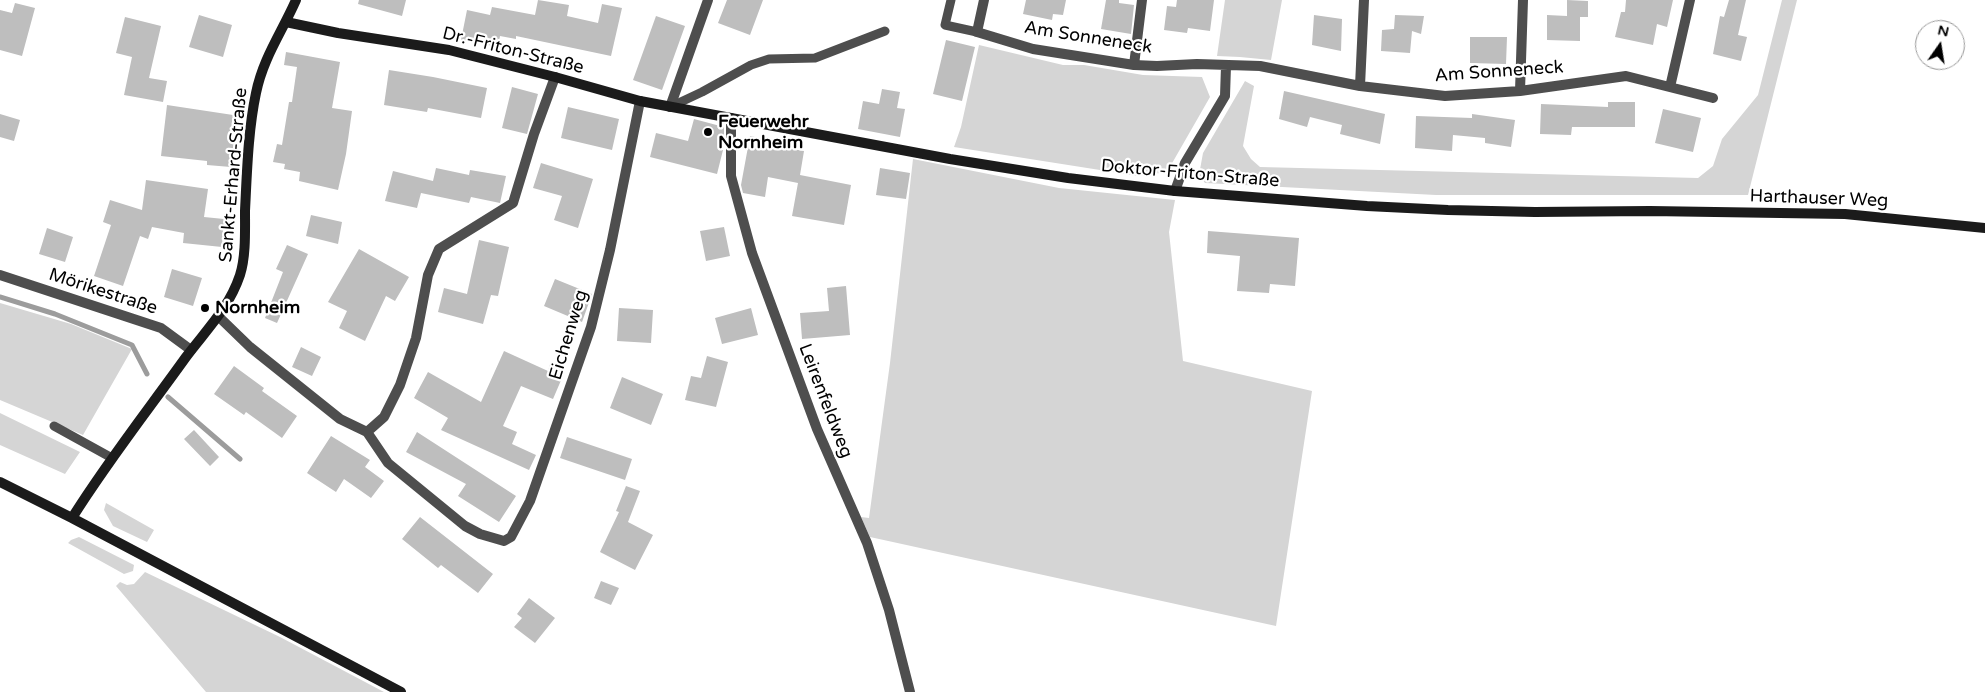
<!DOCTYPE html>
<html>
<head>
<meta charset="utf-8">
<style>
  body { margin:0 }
  #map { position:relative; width:1985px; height:692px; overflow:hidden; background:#fff; font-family:"Varela Round",sans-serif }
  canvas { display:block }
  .north { position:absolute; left:1915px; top:20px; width:50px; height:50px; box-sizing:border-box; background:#fff; border:1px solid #999; border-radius:50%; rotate:13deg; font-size:14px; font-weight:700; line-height:20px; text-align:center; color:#000 }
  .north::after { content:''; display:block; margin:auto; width:18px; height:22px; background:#000; clip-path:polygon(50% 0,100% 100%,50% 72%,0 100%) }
</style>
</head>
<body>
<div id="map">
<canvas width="1985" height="692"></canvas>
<div class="north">N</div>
</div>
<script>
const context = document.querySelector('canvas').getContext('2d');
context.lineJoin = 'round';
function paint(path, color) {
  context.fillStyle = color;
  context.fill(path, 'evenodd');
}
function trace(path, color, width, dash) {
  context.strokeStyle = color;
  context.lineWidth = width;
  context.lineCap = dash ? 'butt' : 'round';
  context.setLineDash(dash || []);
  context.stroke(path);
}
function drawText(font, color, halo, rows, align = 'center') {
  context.font = font + ' "Varela Round",sans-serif';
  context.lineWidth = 4.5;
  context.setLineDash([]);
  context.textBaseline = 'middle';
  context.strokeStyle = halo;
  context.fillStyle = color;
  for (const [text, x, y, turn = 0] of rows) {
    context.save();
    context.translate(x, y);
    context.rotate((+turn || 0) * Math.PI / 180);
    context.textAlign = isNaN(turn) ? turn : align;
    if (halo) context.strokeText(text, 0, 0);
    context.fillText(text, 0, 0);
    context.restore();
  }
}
paint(new Path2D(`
  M 1225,0 L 1282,0 L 1271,60 L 1240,57 L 1217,56 Z
  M 1782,0 L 1797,0 L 1748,195 L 1436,195 L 1205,183 L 1199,175 L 1203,153 L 1245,81 L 1254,86 L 1243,146 L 1251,159 L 1260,167 L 1698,178 L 1713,166 L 1722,139 L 1758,95 Z
  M 979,45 L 1063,65 L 1084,65 L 1143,75 L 1202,77 L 1210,97 L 1167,172 L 1138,176 L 954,147 L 961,127 Z
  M 913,159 L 1059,188 L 1175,200 L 1169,232 L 1183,361 L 1312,391 L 1276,626 L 870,537 L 861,517 L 869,518 L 890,363 Z
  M 0,303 L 71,324 L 132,349 L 83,435 L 0,400 Z
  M 0,413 L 80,452 L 65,474 L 0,445 Z
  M 106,503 L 154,530 L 147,542 L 113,526 L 104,510 Z
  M 79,537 L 134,565 L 133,571 L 124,574 L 68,543 L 71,540 Z
  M 145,572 L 280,637 L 384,692 L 206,692 L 116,586 L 120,582 L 127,585 L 134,584 Z`), '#d5d5d5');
trace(new Path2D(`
  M 0,297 L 55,314 L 132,345 L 147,374
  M 168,397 L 240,459`), '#9c9c9c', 5);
paint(new Path2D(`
  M 359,0 L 406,0 L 402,16 L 358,4 Z
  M 538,0 L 569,5 L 567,16 L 598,23 L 602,4 L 622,8 L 611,56 L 516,36 L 516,39 L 500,36 L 498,47 L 461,40 L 467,10 L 490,15 L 492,7 L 535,15 Z
  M 727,0 L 763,0 L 750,35 L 718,23 Z
  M 1026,0 L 1066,0 L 1063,15 L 1053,14 L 1052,20 L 1023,14 Z
  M 1106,0 L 1119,0 L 1119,3 L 1134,5 L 1131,34 L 1101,29 Z
  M 1177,0 L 1214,0 L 1210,31 L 1188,28 L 1187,33 L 1164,30 L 1167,6 L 1176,7 Z
  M 1567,0 L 1588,1 L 1588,17 L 1580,17 L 1580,41 L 1547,40 L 1547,15 L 1567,16 Z
  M 1626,0 L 1673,0 L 1667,27 L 1657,24 L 1653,45 L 1615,37 L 1621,12 L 1625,12 Z
  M 1729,0 L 1746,0 L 1738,35 L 1747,37 L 1741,61 L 1713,54 L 1720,16 L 1724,17 Z
  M 15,3 L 35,8 L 22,56 L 0,50 L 0,10 L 12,13 Z
  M 199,15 L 232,25 L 223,57 L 189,47 Z
  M 1314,15 L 1342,19 L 1341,51 L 1312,45 Z
  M 1395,15 L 1424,16 L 1421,34 L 1412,31 L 1410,53 L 1381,51 L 1382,30 L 1394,29 Z
  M 656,16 L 685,26 L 662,90 L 633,80 Z
  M 125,17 L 161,26 L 149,78 L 167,81 L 163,102 L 124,95 L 132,57 L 116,53 Z
  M 1470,37 L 1507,37 L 1506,64 L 1470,63 Z
  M 946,40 L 975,47 L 962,101 L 933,94 Z
  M 286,52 L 340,62 L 332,108 L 352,111 L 346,154 L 338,190 L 299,181 L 300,172 L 284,169 L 285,164 L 273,162 L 277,144 L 282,145 L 289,102 L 292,102 L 297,67 L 284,65 Z
  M 389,70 L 433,77 L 487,88 L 481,118 L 428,108 L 427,112 L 384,105 Z
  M 512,87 L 538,94 L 527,134 L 502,128 Z
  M 882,89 L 900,92 L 897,108 L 905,109 L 900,137 L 858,129 L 863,101 L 879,104 Z
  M 1284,91 L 1385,114 L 1380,144 L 1340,134 L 1342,125 L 1310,117 L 1307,127 L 1279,119 Z
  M 1608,102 L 1635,102 L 1635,127 L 1572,127 L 1571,135 L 1540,134 L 1541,104 L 1608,107 Z
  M 167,105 L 233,115 L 229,143 L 235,144 L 231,167 L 207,165 L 207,161 L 161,156 Z
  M 568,107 L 619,119 L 612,150 L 561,138 Z
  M 1663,109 L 1701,118 L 1693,152 L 1655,143 Z
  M 0,114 L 20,120 L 14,141 L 0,137 Z
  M 1472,114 L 1515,120 L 1511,147 L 1485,143 L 1485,138 L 1453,135 L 1452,151 L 1415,148 L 1416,116 L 1472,118 Z
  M 694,119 L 724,127 L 724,135 L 720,149 L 723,150 L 717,174 L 650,157 L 656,133 L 688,141 Z
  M 750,136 L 788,144 L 787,148 L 804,151 L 800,175 L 851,185 L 844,225 L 792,216 L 798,183 L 768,177 L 765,197 L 743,193 L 741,185 Z
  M 541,163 L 593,179 L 578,228 L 554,220 L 562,196 L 533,188 Z
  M 436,168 L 469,175 L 470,170 L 506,176 L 500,203 L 471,197 L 469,203 L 421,193 L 417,208 L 385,201 L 393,171 L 433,181 Z
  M 880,168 L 910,173 L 906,199 L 876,195 Z
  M 146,180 L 208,189 L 204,217 L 224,219 L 222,247 L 183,243 L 184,233 L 152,227 L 148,239 L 140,236 L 123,286 L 94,276 L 111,225 L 103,222 L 110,200 L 142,210 Z
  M 311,215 L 342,222 L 338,244 L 306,236 Z
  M 724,227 L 730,256 L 706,261 L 700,231 Z
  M 47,228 L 73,237 L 65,262 L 39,254 Z
  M 1208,231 L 1299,238 L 1295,286 L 1270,284 L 1269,293 L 1237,291 L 1240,256 L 1207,253 Z
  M 479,240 L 509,247 L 498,296 L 491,295 L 483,324 L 438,312 L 444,288 L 467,294 Z
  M 287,245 L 308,254 L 277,323 L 265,318 L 283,272 L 276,269 Z
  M 359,249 L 409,277 L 395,301 L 386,296 L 365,341 L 339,328 L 347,311 L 328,302 Z
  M 172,269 L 202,278 L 193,306 L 164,297 Z
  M 555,279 L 592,294 L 582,322 L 544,306 Z
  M 846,286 L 850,335 L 802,339 L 800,313 L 829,311 L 827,288 Z
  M 619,308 L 653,310 L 651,343 L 617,341 Z
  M 751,308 L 758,335 L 722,344 L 715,318 Z
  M 301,347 L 321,357 L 312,376 L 292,367 Z
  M 504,351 L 548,371 L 550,364 L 565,371 L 553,399 L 521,386 L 503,426 L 517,432 L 512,444 L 536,455 L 529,470 L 441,430 L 448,418 L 414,398 L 428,372 L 481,402 Z
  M 707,356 L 728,362 L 716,407 L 685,400 L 691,376 L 701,378 Z
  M 234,366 L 264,388 L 262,391 L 297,416 L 282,438 L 246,412 L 244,415 L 214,394 Z
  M 622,377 L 663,394 L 651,425 L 610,408 Z
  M 194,430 L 219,457 L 210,466 L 184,439 Z
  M 417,432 L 516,496 L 499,522 L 458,496 L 466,484 L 406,452 Z
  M 331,436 L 370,460 L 365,467 L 384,481 L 371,498 L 344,479 L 336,492 L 307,473 Z
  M 567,437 L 632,459 L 625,480 L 560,458 Z
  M 626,486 L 640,491 L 628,522 L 653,535 L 635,570 L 600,552 L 619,512 L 616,511 Z
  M 420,517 L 493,574 L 478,593 L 441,565 L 438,568 L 402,539 Z
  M 601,581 L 619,588 L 611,605 L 594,598 Z
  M 529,598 L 555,618 L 535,643 L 514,627 L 522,618 L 517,614 Z`), '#bebebe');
trace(new Path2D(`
  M 951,0 L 945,25 L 977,32
  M 670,107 L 702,92 L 751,65 L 769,59 L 815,58 L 885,31
  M 54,426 L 112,458`), '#4e4e4e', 9);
trace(new Path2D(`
  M 984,0 L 977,32 L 1033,49 L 1134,65 L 1157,66 L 1197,64 L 1260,66 L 1360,86 L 1445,96 L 1520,91 L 1626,76 L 1713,98
  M 1134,65 L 1142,0
  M 1360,86 L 1364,0
  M 1670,87 L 1690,0
  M 1520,91 L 1523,0
  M 670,107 L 708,0
  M 731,118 L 731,176 L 752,253 L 817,429 L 867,543 L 889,610 L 910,692
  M 1175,191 L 1185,163 L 1225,96 L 1226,66
  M 0,275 L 161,328 L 191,350
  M 219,317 L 250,347 L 340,419 L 367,432 L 388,463 L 465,526 L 480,534 L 504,541 L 511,537 L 530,501 L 591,327 L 610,250 L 640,101
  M 367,432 L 384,417 L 400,385 L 416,338 L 428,275 L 439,249 L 513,203 L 534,134 L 555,77`), '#4e4e4e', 10);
trace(new Path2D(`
  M 286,22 L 338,33 L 449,50 L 555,77 L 640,101 L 950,159 L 1068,178 L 1175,191 L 1367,206 L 1448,210 L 1535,212 L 1650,211 L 1845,214 L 1985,228
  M 0,482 L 72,518 L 401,692
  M 72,518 C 107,462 148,410 186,357 C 207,329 229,308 240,275 C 246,256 245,231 245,211 C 247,172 248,131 256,93 C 263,58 282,32 296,0`), '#1b1b1b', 10);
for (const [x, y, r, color] of [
  [708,132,5,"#000"],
  [205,308,5,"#000"]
]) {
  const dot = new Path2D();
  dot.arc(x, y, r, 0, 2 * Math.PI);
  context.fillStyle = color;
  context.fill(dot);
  trace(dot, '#fff', 2);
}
drawText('18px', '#000', '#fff', [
  ["Am Sonneneck",1088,38,9],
  ["Dr.-Friton-Straße",513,51,14],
  ["Am Sonneneck",1499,72,-4],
  ["Doktor-Friton-Straße",1190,174,5],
  ["Sankt-Erhard-Straße",234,175,-85],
  ["Harthauser Weg",1819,199,2],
  ["Mörikestraße",103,292,18],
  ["Eichenweg",569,335,-73],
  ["Leirenfeldweg",825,401,69]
]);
drawText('bold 18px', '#000', '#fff', [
  ["Feuerwehr",718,122],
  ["Nornheim",718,143],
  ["Nornheim",215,308]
], 'left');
</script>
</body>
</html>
